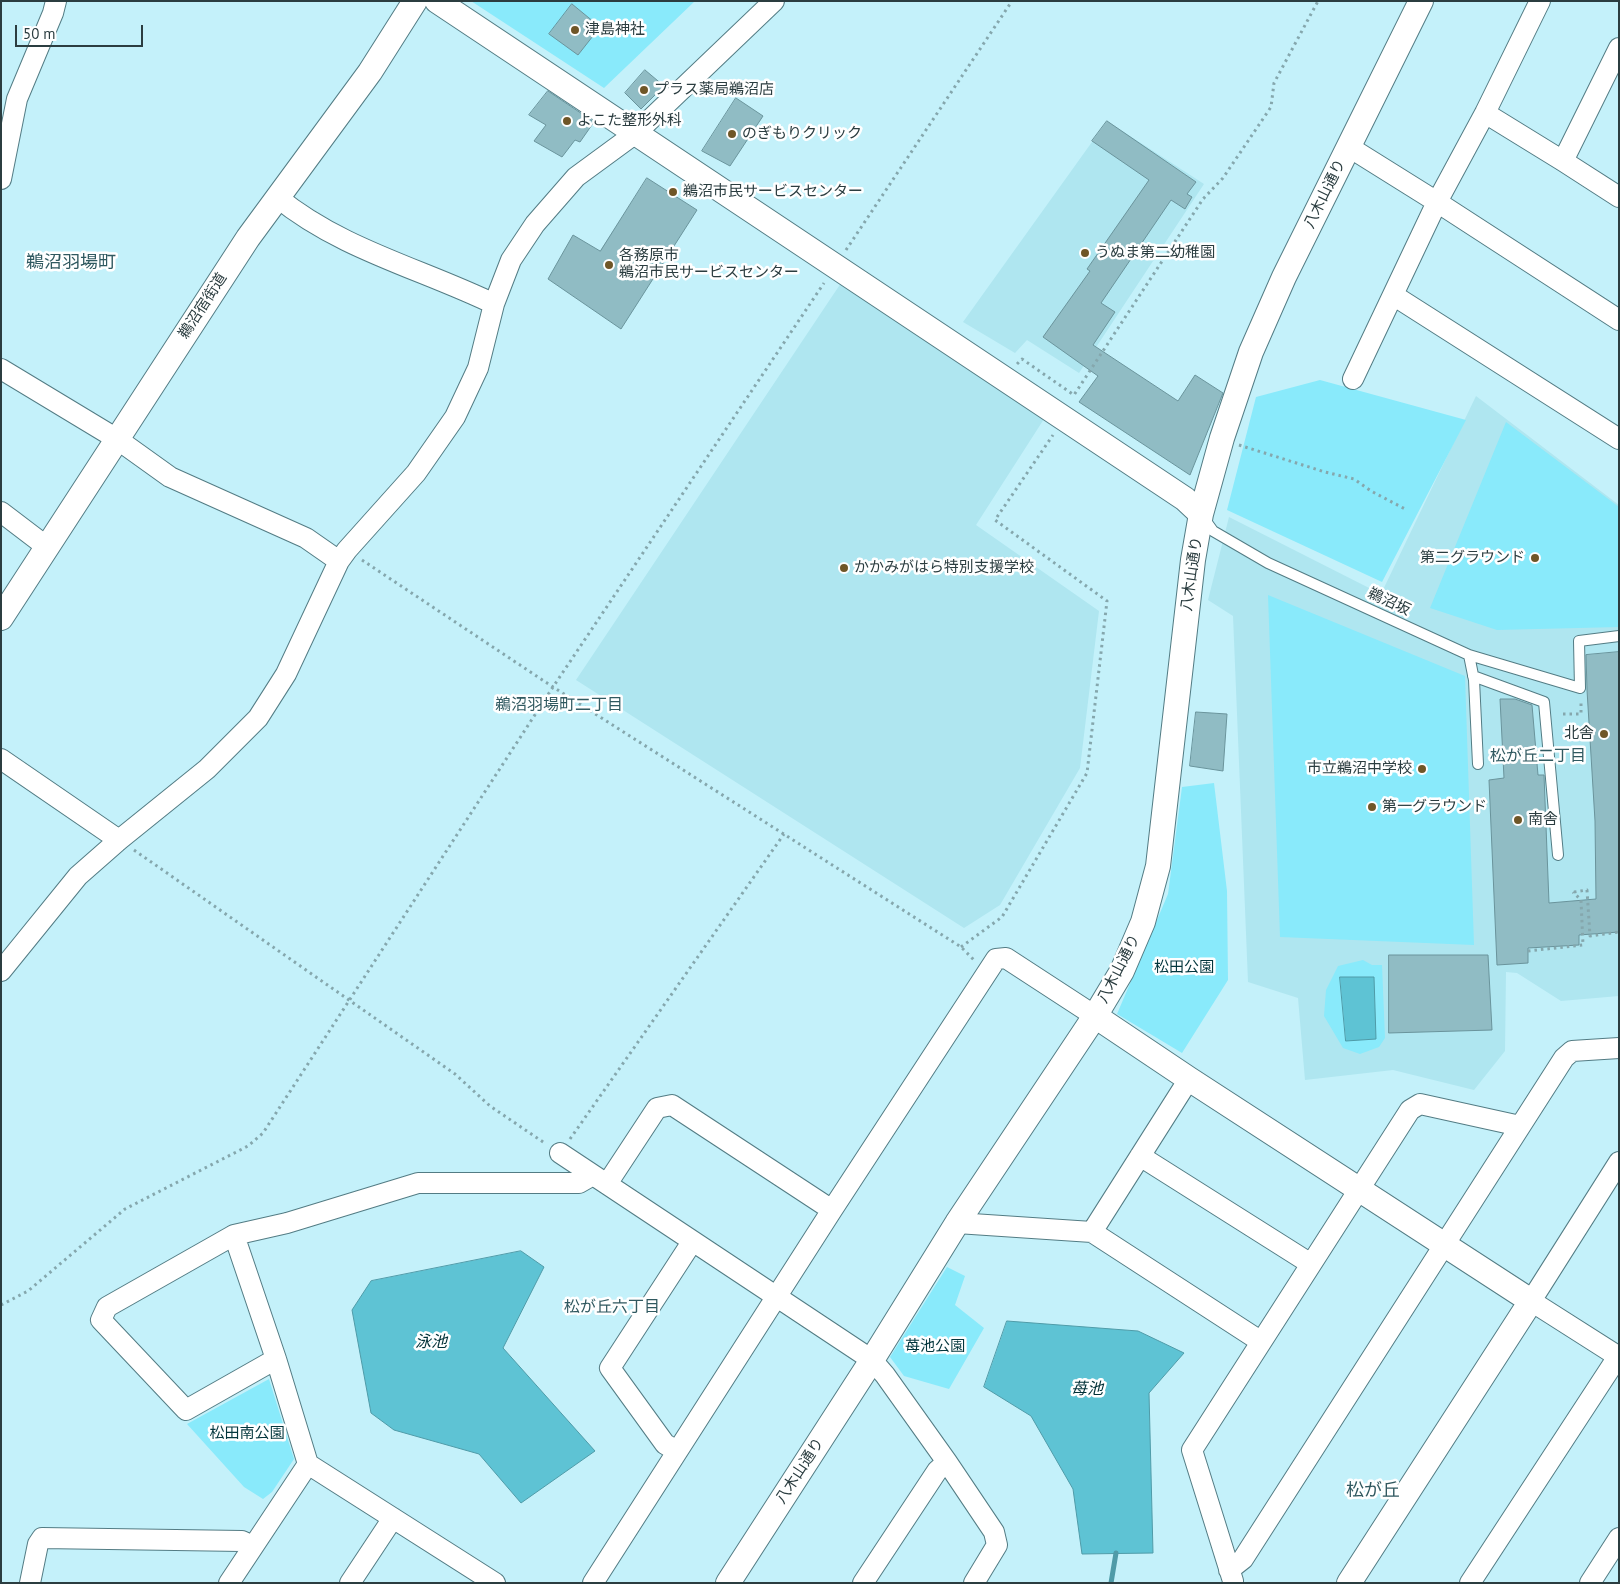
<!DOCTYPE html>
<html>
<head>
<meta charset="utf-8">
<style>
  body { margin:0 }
  #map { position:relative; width:1620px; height:1584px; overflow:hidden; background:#c4f1fa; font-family:"PT Sans",sans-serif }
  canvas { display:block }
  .frame { position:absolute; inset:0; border:2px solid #2b3d40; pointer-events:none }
  .scale { position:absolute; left:15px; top:25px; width:128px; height:22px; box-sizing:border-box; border:2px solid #2b3d40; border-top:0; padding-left:6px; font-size:15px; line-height:18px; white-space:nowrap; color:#2b3d40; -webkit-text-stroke:4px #fff; paint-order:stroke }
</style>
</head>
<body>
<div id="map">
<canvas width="1620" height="1584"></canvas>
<div class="frame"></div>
<div class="scale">50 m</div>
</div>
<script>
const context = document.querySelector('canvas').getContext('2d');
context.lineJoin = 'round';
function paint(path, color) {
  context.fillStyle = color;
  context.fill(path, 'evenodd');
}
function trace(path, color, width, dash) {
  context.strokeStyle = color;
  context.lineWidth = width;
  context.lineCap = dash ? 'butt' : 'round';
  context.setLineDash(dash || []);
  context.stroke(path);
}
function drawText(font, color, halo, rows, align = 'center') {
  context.font = font + ' "PT Sans","Noto Sans JP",sans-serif';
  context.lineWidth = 5;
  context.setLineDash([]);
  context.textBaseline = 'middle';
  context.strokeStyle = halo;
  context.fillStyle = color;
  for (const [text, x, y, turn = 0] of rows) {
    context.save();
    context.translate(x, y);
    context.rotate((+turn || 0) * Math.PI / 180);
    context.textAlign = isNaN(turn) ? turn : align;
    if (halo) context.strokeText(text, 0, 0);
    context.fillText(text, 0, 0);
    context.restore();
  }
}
paint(new Path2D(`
  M 1107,121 L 1204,184 L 1079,373 L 1027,340 L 1015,353 L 963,322 Z
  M 843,280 L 1044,419 L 976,525 L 1099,611 L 1080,768 L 1000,905 L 964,928 L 576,680 Z
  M 1476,396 L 1619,505 L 1619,996 L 1561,1001 L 1517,973 L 1506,972 L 1505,1051 L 1474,1090 L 1393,1070 L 1305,1080 L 1298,998 L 1248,982 L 1233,616 L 1208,600 L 1229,517 L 1381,594 Z`), '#afe6f0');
paint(new Path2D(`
  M 471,1 L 695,1 L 604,88 Z
  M 1320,380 L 1466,420 L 1382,582 L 1227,510 L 1256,397 Z
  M 1506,422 L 1619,507 L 1619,627 L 1497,630 L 1430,608 Z
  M 1268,595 L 1465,676 L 1474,945 L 1280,937 Z
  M 1214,783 L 1227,891 L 1228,980 L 1182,1053 L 1117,1014 L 1168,894 L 1182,787 Z
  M 1363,960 L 1372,965 L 1382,965 L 1385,1038 L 1379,1047 L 1360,1054 L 1343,1048 L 1324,1016 L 1326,990 L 1338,966 Z
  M 947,1267 L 965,1276 L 955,1305 L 984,1328 L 949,1389 L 904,1376 L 890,1357 Z
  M 269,1379 L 294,1459 L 272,1492 L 263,1499 L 244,1487 L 187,1424 Z`), '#89eafb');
const water = new Path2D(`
  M 1340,977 L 1374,977 L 1376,1039 L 1346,1041 Z
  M 521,1251 L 544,1267 L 503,1348 L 595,1451 L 521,1503 L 479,1454 L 394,1430 L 371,1413 L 352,1310 L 371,1281 Z
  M 1007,1321 L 1138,1331 L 1184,1353 L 1149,1393 L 1153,1553 L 1082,1554 L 1073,1489 L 1031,1416 L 984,1387 Z`);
paint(water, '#5ec3d4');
trace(water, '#4f9ba8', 1);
trace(new Path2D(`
  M 1111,1583 L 1116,1553`), '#4f9ba8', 5);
const building = new Path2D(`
  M 572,4 L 600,27 L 578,55 L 549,34 Z
  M 645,70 L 664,86 L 641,109 L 625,93 Z
  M 548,91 L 594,122 L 580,142 L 575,140 L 562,157 L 534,141 L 546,125 L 529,115 Z
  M 736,98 L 763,116 L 730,166 L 702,151 Z
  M 1107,121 L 1196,182 L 1187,194 L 1192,197 L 1185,209 L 1171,200 L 1101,303 L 1115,312 L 1093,345 L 1178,401 L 1195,375 L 1223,393 L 1190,475 L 1079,402 L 1098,376 L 1043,337 L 1090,271 L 1087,269 L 1149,180 L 1092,141 Z
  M 647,178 L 697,210 L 621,329 L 548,279 L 573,235 L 600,251 Z
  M 1619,652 L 1619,932 L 1579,935 L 1579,945 L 1528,948 L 1528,963 L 1497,965 L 1489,780 L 1504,778 L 1500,699 L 1515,699 L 1532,705 L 1538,775 L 1544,775 L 1549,903 L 1596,899 L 1595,821 L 1587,690 L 1586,655 Z
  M 1196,712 L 1227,714 L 1223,771 L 1190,766 Z
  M 1389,955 L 1488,955 L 1492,1030 L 1389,1033 Z`);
paint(building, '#90bcc4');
trace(building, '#6a949c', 1);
const service = new Path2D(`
  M 1203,517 L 1213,531 L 1268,563 L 1469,655 L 1580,688 L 1579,641 L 1619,636
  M 1469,655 L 1474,680 L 1478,764
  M 1473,676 L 1544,702 L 1558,855`);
const minor = new Path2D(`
  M 1485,113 L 1563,161 L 1619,197
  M 1349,147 L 1437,202 L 1619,320
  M 1563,161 L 1619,48
  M 1,179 L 17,99 L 53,13 L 56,1
  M 277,197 C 340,249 422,269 494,304
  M 1393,295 L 1619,439
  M 1,369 L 117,439 L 170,477 L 306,538 L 339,561
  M 1353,379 L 1437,202 L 1485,113 L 1540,1
  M 1,512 L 47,547
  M 1,759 L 119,840
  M 1,971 L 78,876 L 119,840 L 207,769 L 258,718 L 286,674 L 339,561 L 347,550 L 416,473 L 455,417 L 478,368 L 494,304 L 511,260 L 535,224 L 576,177 L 636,133 L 774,1
  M 1189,1079 L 1092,1232 L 1260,1341
  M 560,1153 L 872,1360 L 885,1375 L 947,1462 L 994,1532 L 997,1545 L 974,1583
  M 1140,1156 L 1311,1264
  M 1619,1162 L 1531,1301 L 1619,1357
  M 607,1184 L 657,1108 L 672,1105 L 832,1210
  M 957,1223 L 1092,1232
  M 234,1235 L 276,1359 L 308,1464 L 495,1583
  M 276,1359 L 186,1410 L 101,1320 L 107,1307 L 234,1235 L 287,1223 L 418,1183 L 579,1183 L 593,1175
  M 677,1451 L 665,1444 L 610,1368 L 692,1242
  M 1229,1570 L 1243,1559 L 1564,1058 L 1572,1051 L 1619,1048
  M 1233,1581 L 1192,1450 L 1410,1110 L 1420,1104 L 1520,1126
  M 30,1583 L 38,1544 L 42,1538 L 242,1541 L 253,1546
  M 229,1583 L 308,1464
  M 350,1583 L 393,1518
  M 593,1583 L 832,1210 L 996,959 L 1006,958 L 1095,1016
  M 863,1583 L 937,1471 L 947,1462
  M 1470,1583 L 1619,1355
  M 1590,1583 L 1619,1538`);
const tertiary = new Path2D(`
  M 437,1 L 1185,499 L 1201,514
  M 1,618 L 248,238 L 370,72 L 415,1
  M 1095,1016 L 1189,1079 L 1531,1301 L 1349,1583
  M 728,1583 L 872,1360 L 957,1223 L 1095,1016 L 1122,971 L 1143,922 L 1158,866 L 1193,560 L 1201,514 L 1222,438 L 1251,352 L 1284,277 L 1421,1`);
trace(service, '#537c84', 12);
trace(minor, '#537c84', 22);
trace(tertiary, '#537c84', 26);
trace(new Path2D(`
  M 846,250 L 1012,1
  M 1017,364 L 1022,359 L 1074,395 L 1203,199 L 1223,178 L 1271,107 L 1274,83 L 1318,1
  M 1239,445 L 1325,472 L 1354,479 L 1371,491 L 1407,510
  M 362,560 L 553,687 L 961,947 L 975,961
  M 1563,714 L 1581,714 L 1581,701
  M 134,850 L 455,1074 L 490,1106 L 546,1144
  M 1574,892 L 1587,890 L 1590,936 L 1619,932
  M 961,947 L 1002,917 L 1087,773 L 1107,601 L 995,520 L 1053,435
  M 1528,951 L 1583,945 L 1581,900 L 1573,892
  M 570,1139 L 784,834
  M 1,1305 L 28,1291 L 125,1209 L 248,1146 L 263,1133 L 553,687 L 824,283`), '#85a7ad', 3, [2.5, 4]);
trace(service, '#fff', 10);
trace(minor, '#fff', 20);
trace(tertiary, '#fff', 24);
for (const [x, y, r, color] of [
  [575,30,5,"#6f5627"],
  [644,90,5,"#6f5627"],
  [567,121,5,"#6f5627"],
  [732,134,5,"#6f5627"],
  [673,192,5,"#6f5627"],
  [1085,253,5,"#6f5627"],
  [609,265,5,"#6f5627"],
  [1535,558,5,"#6f5627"],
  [844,568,5,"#6f5627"],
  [1604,734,5,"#6f5627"],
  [1422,769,5,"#6f5627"],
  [1372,807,5,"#6f5627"],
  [1518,820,5,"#6f5627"]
]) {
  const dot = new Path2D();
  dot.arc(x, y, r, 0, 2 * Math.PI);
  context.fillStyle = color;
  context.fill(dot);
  trace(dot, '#fff', 2);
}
drawText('15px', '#2b3d40', '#fff', [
  ["津島神社",585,30],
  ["プラス薬局鵜沼店",654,90],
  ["よこた整形外科",577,121],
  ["のぎもりクリック",742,134],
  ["鵜沼市民サービスセンター",683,192],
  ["うぬま第二幼稚園",1095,253],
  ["各務原市",619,256],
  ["鵜沼市民サービスセンター",619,273],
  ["第二グラウンド",1525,558,"right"],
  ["かかみがはら特別支援学校",854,568],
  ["北舎",1594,734,"right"],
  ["市立鵜沼中学校",1412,769,"right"],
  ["第一グラウンド",1382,807],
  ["南舎",1528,820]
], 'left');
drawText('15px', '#2b3d40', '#fff', [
  ["八木山通り",1325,194,-64],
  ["鵜沼宿街道",203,306,-57],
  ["八木山通り",1192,574,-82],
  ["鵜沼坂",1389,602,25],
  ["八木山通り",1119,969,-63],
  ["八木山通り",800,1471,-57]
]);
drawText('15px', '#03363d', '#fff', [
  ["松田公園",1184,968],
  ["苺池公園",935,1347],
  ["松田南公園",247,1434]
]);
drawText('16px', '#305960', '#fff', [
  ["鵜沼羽場町二丁目",559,705],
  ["松が丘二丁目",1538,756],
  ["松が丘六丁目",612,1307]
]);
drawText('italic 16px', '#003037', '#fff', [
  ["泳池",431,1342],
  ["苺池",1087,1389]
]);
drawText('18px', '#305960', '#fff', [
  ["鵜沼羽場町",71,263],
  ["松が丘",1373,1491]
]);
</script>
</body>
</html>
